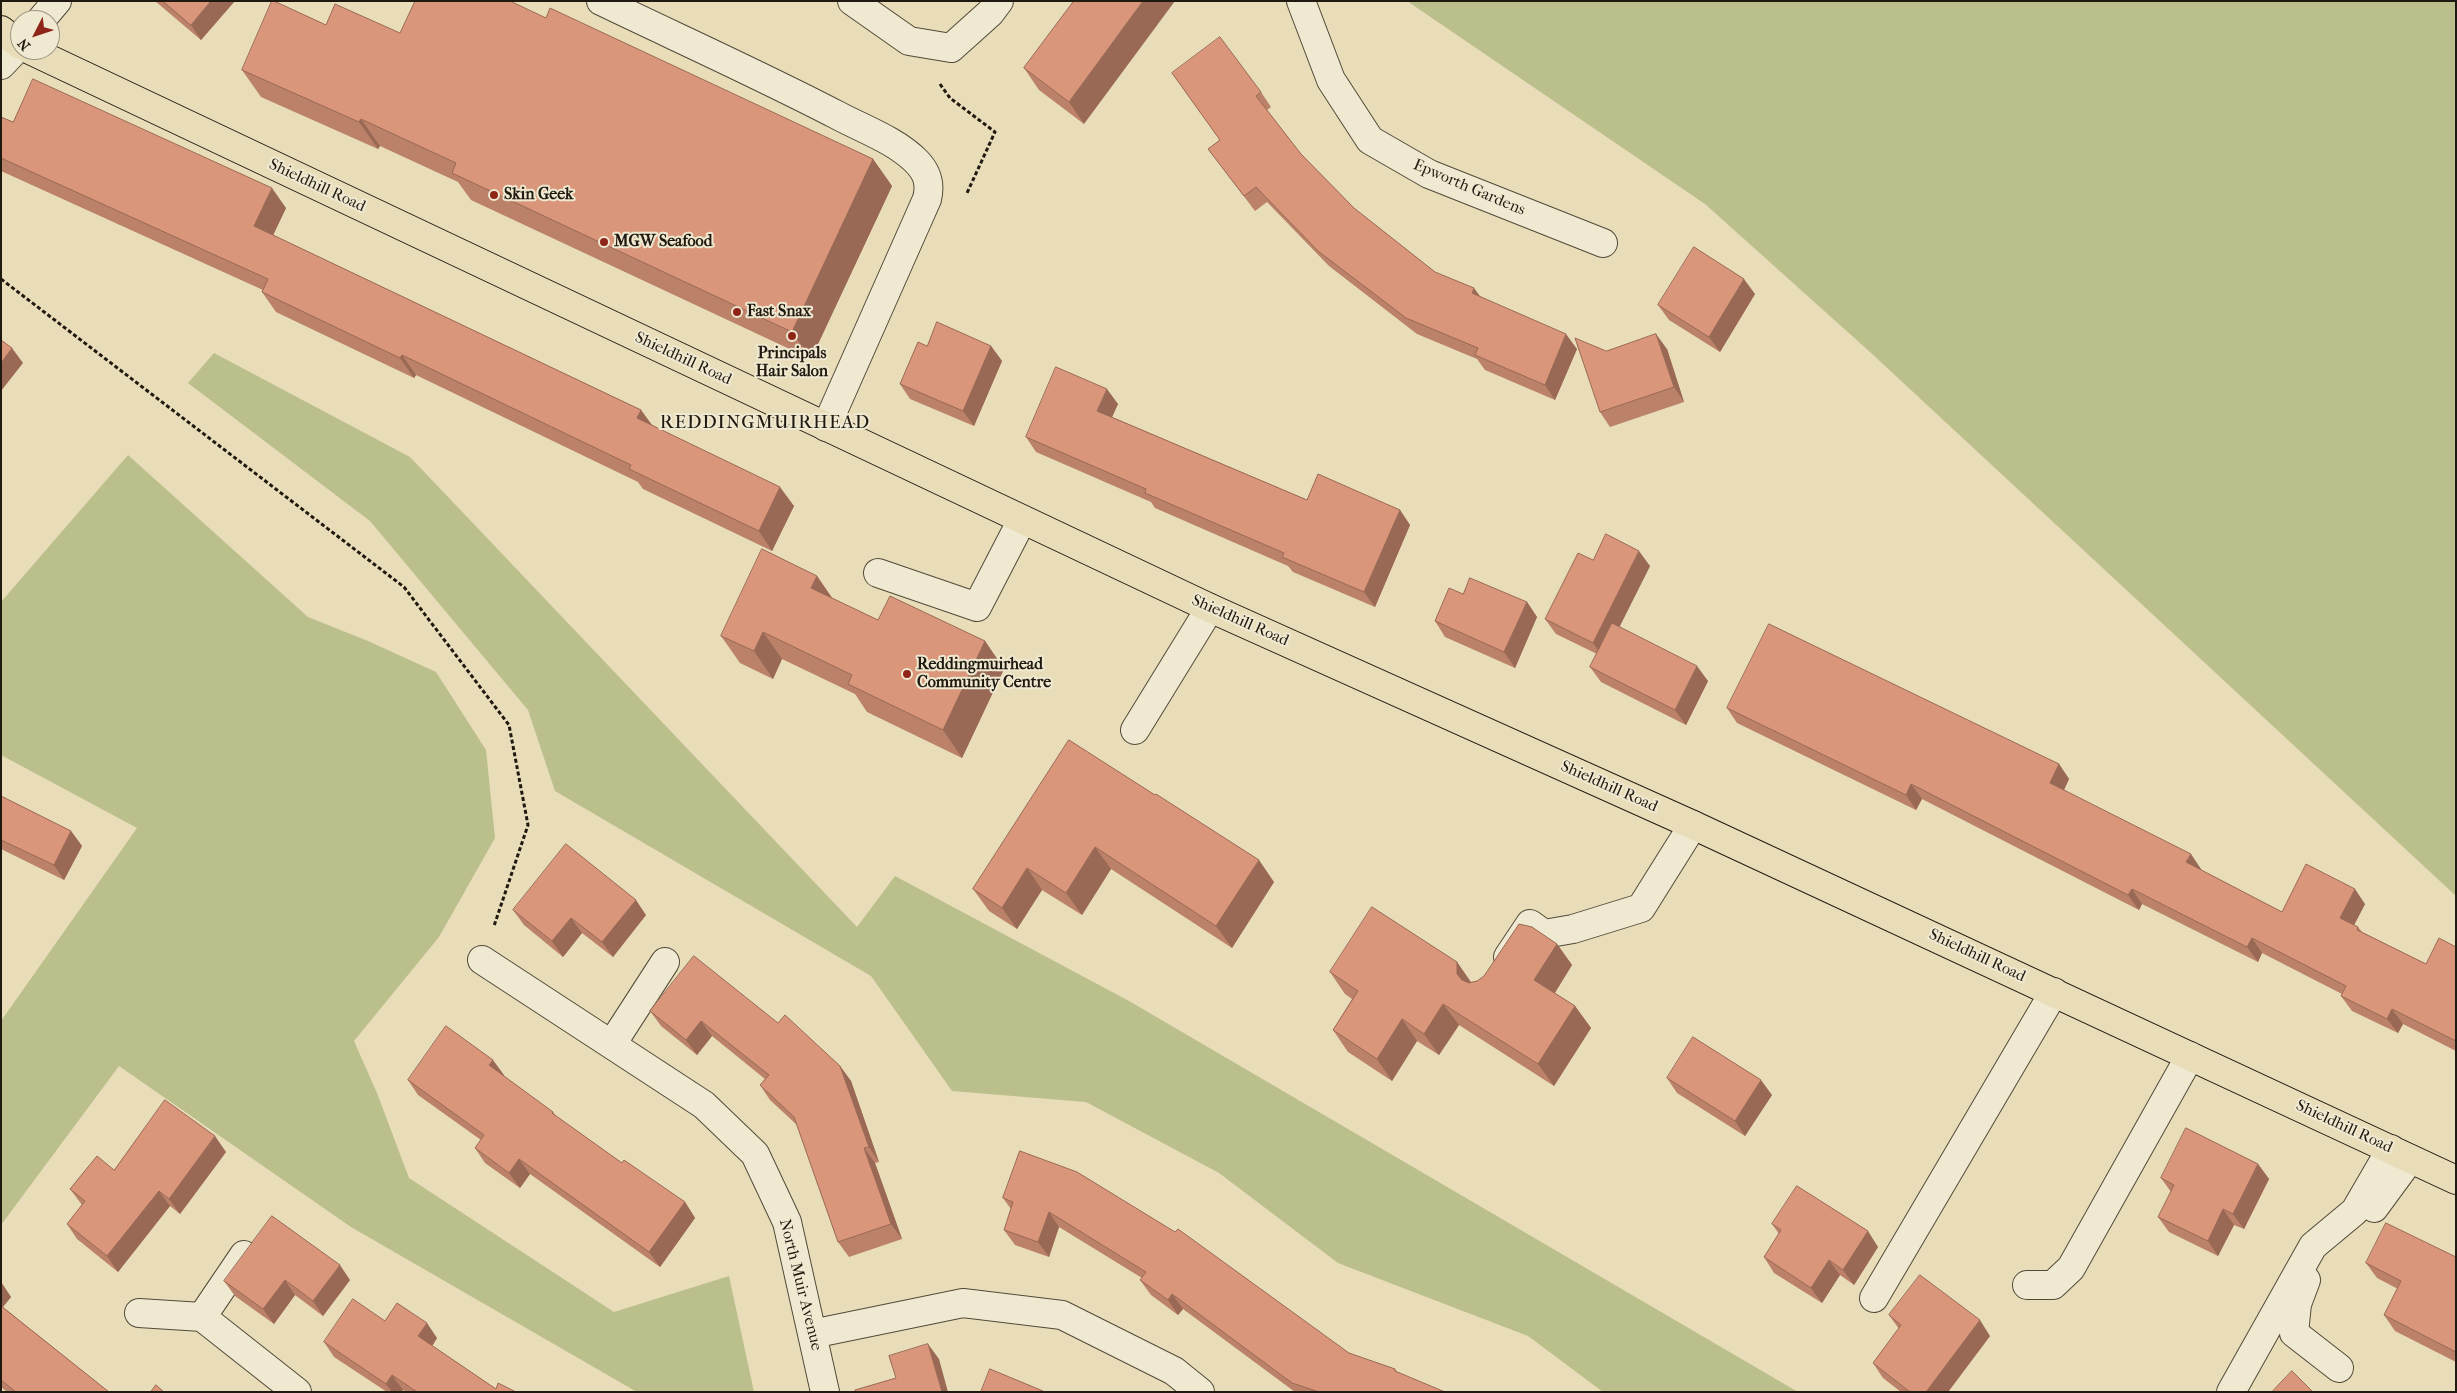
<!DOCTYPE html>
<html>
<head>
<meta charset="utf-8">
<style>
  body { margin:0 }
  #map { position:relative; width:2457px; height:1393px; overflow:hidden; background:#e8ddb8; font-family:"IM FELL French Canon",serif }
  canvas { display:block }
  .frame { position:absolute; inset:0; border:2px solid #20190f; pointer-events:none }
  .north { position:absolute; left:10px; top:10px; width:50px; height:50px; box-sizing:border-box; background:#f0e9d1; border:1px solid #9d9683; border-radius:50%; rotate:229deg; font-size:14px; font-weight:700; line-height:20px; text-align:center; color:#20190f }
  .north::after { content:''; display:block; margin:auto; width:18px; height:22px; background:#8f2418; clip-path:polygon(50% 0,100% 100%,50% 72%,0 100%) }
</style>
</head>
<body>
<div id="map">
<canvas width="2457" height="1393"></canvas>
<div class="frame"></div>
<div class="north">N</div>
</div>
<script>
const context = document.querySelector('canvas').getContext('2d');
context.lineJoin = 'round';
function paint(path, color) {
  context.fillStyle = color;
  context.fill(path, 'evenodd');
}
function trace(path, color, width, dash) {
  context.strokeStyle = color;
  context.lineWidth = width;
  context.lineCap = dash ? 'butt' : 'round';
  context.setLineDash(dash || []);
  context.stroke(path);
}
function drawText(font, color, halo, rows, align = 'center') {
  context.font = font + ' "IM FELL French Canon",serif';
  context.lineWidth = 4;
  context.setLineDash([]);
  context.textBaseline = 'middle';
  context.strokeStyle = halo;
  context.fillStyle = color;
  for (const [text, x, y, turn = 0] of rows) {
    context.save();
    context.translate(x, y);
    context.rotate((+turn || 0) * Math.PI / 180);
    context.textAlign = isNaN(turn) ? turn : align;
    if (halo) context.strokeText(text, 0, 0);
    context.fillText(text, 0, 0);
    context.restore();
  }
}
paint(new Path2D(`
  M 1407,1 L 2456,1 L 2456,896 L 1870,352 L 1705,204 Z
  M 214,353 L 410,457 L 857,927 L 895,876 L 1129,1001 L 1798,1392 L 1603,1392 L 1528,1336 L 1338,1263 L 1219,1173 L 1086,1102 L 952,1091 L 871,976 L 555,791 L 528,710 L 370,521 L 188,383 Z
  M 128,455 L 308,617 L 368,641 L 436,672 L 486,750 L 495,838 L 439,937 L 354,1041 L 377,1093 L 409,1178 L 614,1312 L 729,1276 L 754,1392 L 637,1392 L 351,1227 L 119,1066 L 1,1225 L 1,1021 L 137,828 L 1,755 L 1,602 Z`), '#bbbf8b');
const minor = new Path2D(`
  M 601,1 C 680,39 760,75 837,115 C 863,129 895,140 916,161 C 927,172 931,183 927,199 L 826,427
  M 852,1 L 909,41 L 951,48 L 990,13 L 999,1
  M 1301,1 L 1331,80 L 1370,140 L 1429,174 L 1603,243
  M 41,20 L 57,1
  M 1,65 L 20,45
  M 878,573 L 977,607 L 1022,520
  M 1135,730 L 1210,608
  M 1508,957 L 1530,924 L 1544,934 L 1573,929 L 1641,908 L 1693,825
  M 482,960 L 704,1105 L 755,1154 L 787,1222 L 825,1392
  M 612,1044 L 665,962
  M 2374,1208 L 2410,1159
  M 2306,1280 L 2297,1304 L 2294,1333 L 2339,1368
  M 2027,1285 L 2053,1285 L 2071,1268 L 2190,1056
  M 1874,1298 L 2054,992
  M 139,1313 L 202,1317 L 244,1255
  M 202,1317 L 297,1392
  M 812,1334 L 963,1303 L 1062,1315 L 1174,1371 L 1200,1392
  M 2231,1392 L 2313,1246 L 2355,1211 L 2391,1149`);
const major = new Path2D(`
  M 1,30 L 20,45
  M 30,50 L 1210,608 L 1693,825 L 2456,1180`);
trace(minor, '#524a39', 30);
trace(major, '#20190f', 30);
trace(new Path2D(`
  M 940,84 L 950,98 L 995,132 L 967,193
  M 1,279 L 404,587 L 509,725 L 528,825 L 494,926`), '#20190f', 3, [4, 2.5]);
trace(minor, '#f0e9d1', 28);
trace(major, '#e8ddb8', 28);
paint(new Path2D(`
  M 155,1 L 233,1 L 234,2 L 201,40 Z
  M 1074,1 L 1084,124 L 1039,90 L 1024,68 Z
  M 546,18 L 873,159 L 892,186 L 811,359 L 471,200 L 458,182 L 380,146 L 378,149 L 261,97 L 242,70 L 326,25 L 400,33 Z
  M 1183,88 L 1261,92 L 1271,107 L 1267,110 L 1301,154 L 1354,208 L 1435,272 L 1577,349 L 1555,400 L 1485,370 L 1477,359 L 1417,334 L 1329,266 L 1267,202 L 1255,211 L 1208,149 L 1220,140 Z
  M 1,117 L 13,122 L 286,208 L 273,235 L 641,410 L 651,425 L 794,506 L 772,551 L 643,489 L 638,482 L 416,375 L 414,378 L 276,312 L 262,292 L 263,290 L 1,171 Z
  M 1755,294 L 1720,352 L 1669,320 L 1658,305 Z
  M 927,346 L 991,346 L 1002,361 L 974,426 L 910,399 L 900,384 Z
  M 1667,349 L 1684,402 L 1610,427 L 1600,412 L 1606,351 Z
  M 1118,404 L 1112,417 L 1307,500 L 1400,510 L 1410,525 L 1375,607 L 1293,572 L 1288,566 L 1155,508 L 1151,502 L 1036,452 L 1026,437 Z
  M 1593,560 L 1650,566 L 1619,627 L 1708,681 L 1686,725 L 1601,682 L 1590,667 L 1597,654 L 1556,634 L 1545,619 Z
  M 817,576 L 833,599 L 878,620 L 985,641 L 1004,669 L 962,758 L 867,712 L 855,694 L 782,659 L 773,679 L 740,663 L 721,636 Z
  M 1463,594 L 1527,602 L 1537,617 L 1515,668 L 1445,637 L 1435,621 Z
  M 1727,708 L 2059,764 L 2069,779 L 2064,790 L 2201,869 L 2201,870 L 2282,912 L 2365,904 L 2354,925 L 2358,927 L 2362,932 L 2426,964 L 2456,947 L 2456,1051 L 2403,1024 L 2398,1033 L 2352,1011 L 2341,996 L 2342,994 L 2262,953 L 2258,962 L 2142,904 L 2139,910 L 1922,799 L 1916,810 L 1737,723 Z
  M 1069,740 L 1274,882 L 1232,948 L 1111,869 L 1082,915 L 1042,890 L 1017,929 L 989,911 L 973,889 Z
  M 1,796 L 71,831 L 82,846 L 64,880 L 1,849 Z
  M 513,910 L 646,915 L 613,957 L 582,933 L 563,957 L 524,925 Z
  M 1557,944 L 1572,965 L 1555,993 L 1575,1006 L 1591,1028 L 1554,1086 L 1459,1025 L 1439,1055 L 1417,1041 L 1392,1081 L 1348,1052 L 1333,1030 L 1352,999 L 1345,994 L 1330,972 L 1457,962 L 1471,982 L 1477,981 Z
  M 650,1011 L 778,1023 L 840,1066 L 851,1081 L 879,1162 L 875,1163 L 902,1239 L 849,1257 L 838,1242 L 797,1125 L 770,1100 L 760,1085 L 765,1079 L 712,1036 L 697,1055 L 661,1026 Z
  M 504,1075 L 503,1076 L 553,1112 L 557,1117 L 622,1163 L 685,1202 L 695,1218 L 660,1267 L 530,1174 L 520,1188 L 485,1163 L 475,1148 L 481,1140 L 418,1095 L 408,1080 Z
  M 1667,1078 L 1772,1095 L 1745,1136 L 1677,1093 Z
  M 1020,1151 L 1349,1353 L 1395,1369 L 1398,1373 L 1445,1392 L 1295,1392 L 1183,1309 L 1178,1315 L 1151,1295 L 1140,1280 L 1142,1278 L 1059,1227 L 1049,1257 L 1015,1245 L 1004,1230 L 1011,1209 L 1003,1198 Z
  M 226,1152 L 180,1214 L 170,1206 L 118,1272 L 77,1239 L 67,1224 L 82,1205 L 70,1189 L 114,1170 Z
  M 2258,1164 L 2269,1179 L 2244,1229 L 2234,1225 L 2218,1256 L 2169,1232 L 2158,1217 L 2171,1192 L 2161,1178 Z
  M 1772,1224 L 1878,1247 L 1854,1285 L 1840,1275 L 1822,1303 L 1774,1273 L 1764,1257 L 1779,1234 Z
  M 2456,1257 L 2456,1362 L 2395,1331 L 2384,1315 L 2398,1289 L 2377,1278 L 2366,1263 Z
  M 350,1280 L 323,1316 L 295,1295 L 274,1324 L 235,1296 L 224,1281 Z
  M 1,1282 L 11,1297 L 3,1307 L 109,1392 L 7,1392 L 1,1387 Z
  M 1889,1315 L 1990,1336 L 1948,1392 L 1901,1392 L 1883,1378 L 1873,1363 L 1899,1329 Z
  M 437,1338 L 432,1346 L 496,1389 L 516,1392 L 406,1392 L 403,1390 L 401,1392 L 387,1392 L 334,1357 L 324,1342 Z`), '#bb8169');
paint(new Path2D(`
  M 211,1 L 233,1 L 234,2 L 201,40 L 191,25 Z
  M 1143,1 L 1175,1 L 1084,124 L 1069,102 Z
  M 361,119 L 380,146 L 378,149 L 359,122 Z
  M 873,159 L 892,186 L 811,359 L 792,332 Z
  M 272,188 L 286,208 L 268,246 L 254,226 Z
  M 1744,279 L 1755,294 L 1720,352 L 1709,337 Z
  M 1474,288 L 1485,303 L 1472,293 Z
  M 1566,334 L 1577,349 L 1555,400 L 1545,385 Z
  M 1656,334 L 1667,349 L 1684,402 L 1674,387 Z
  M 991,346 L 1002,361 L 974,426 L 963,411 Z
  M 12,348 L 23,363 L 1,391 L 1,363 Z
  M 402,355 L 416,375 L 414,378 L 400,358 Z
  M 1107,389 L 1118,404 L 1108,426 L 1097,411 Z
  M 641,410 L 655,429 L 637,418 Z
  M 780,487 L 794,506 L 772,551 L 759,531 Z
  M 1400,510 L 1410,525 L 1375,607 L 1364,592 Z
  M 1639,551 L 1650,566 L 1604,658 L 1593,643 Z
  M 817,576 L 836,604 L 811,588 Z
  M 1527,602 L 1537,617 L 1515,668 L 1504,652 Z
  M 763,632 L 782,659 L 773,679 L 754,651 Z
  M 985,641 L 1004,669 L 962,758 L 943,730 Z
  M 1697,666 L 1708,681 L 1686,725 L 1675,710 Z
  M 2059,764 L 2069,779 L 2060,798 L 2050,783 Z
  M 1911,784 L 1922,799 L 1916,810 L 1906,795 Z
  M 71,831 L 82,846 L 64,880 L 54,865 Z
  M 1095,847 L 1111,869 L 1082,915 L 1066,893 Z
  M 2191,854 L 2201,869 L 2197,877 L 2186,862 Z
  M 1259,860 L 1274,882 L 1232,948 L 1216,926 Z
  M 1027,868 L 1042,890 L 1017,929 L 1002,908 Z
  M 2132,889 L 2142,904 L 2139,910 L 2128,895 Z
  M 2355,889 L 2365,904 L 2350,933 L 2340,918 Z
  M 636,900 L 646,915 L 613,957 L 602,942 Z
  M 571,918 L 582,933 L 563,957 L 552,941 Z
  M 2252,938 L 2262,953 L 2258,962 L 2247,947 Z
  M 1557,944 L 1572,965 L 1549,1002 L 1534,980 Z
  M 1457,962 L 1472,984 L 1472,996 L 1457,974 Z
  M 1443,1004 L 1459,1025 L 1439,1055 L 1424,1034 Z
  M 1575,1006 L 1591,1028 L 1554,1086 L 1538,1064 Z
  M 2392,1009 L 2403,1024 L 2398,1033 L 2387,1019 Z
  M 1402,1019 L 1417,1041 L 1392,1081 L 1377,1059 Z
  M 701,1021 L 712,1036 L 697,1055 L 686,1040 Z
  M 493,1060 L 504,1075 L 500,1080 L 489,1065 Z
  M 840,1066 L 851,1081 L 879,1162 L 869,1147 Z
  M 1761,1080 L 1772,1095 L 1745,1136 L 1735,1121 Z
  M 215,1136 L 226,1152 L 180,1214 L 169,1199 Z
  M 864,1148 L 875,1163 L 902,1239 L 891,1224 Z
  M 519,1159 L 530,1174 L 520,1188 L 509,1173 Z
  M 2258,1164 L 2269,1179 L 2244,1229 L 2233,1214 Z
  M 159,1191 L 170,1206 L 118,1272 L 107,1256 Z
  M 685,1202 L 695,1218 L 660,1267 L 649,1252 Z
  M 2223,1209 L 2234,1225 L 2218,1256 L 2208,1241 Z
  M 1049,1212 L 1059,1227 L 1049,1257 L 1038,1242 Z
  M 1868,1231 L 1878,1247 L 1854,1285 L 1843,1270 Z
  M 1829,1260 L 1840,1275 L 1822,1303 L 1811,1288 Z
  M 340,1265 L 350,1280 L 323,1316 L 313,1301 Z
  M 285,1280 L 295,1295 L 274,1324 L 263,1309 Z
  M 1,1282 L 11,1297 L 1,1309 Z
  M 1172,1294 L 1183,1309 L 1178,1315 L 1168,1300 Z
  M 1980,1320 L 1990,1336 L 1948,1392 L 1926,1392 Z
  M 427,1323 L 437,1338 L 429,1351 L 418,1336 Z
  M 928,1344 L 939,1359 L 948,1392 L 942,1392 Z
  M 392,1375 L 403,1390 L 401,1392 L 392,1392 L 386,1384 Z`), '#996955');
const building = new Path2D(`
  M 163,1 L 211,1 L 191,25 Z
  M 272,1 L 274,1 L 326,25 L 335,4 L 400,33 L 415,1 L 510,1 L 546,18 L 550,8 L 873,159 L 792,332 L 452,173 L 456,163 L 361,119 L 359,122 L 242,70 Z
  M 1074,1 L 1143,1 L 1069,102 L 1024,68 Z
  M 1220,37 L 1261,92 L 1256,96 L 1301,154 L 1354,208 L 1435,272 L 1474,288 L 1472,293 L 1566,334 L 1545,385 L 1475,355 L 1478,348 L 1406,318 L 1318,251 L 1256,187 L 1244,196 L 1208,149 L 1220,140 L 1172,73 Z
  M 33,79 L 272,188 L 254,226 L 641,410 L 637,418 L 780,487 L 759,531 L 629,469 L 631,465 L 402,355 L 400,358 L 262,292 L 268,279 L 1,158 L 1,117 L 13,122 Z
  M 1694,247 L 1744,279 L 1709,337 L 1658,305 Z
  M 937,322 L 991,346 L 963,411 L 900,384 L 918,342 L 927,346 Z
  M 1656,334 L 1674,387 L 1600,412 L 1575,338 L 1606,351 Z
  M 1,340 L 12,348 L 1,363 Z
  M 1056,367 L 1107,389 L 1097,411 L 1307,500 L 1318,474 L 1400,510 L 1364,592 L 1282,557 L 1284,553 L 1145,493 L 1146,489 L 1026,437 Z
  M 1606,534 L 1639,551 L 1593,643 L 1545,619 L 1578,553 L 1593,560 Z
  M 762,549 L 817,576 L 811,588 L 878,620 L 890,596 L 985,641 L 943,730 L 848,684 L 852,675 L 763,632 L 754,651 L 721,636 Z
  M 1470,578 L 1527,602 L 1504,652 L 1435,621 L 1449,588 L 1463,594 Z
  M 1612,623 L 1697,666 L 1675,710 L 1590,667 Z
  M 1769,624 L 2059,764 L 2050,783 L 2191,854 L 2186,862 L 2282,912 L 2306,864 L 2355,889 L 2340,918 L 2358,927 L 2357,930 L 2426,964 L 2439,938 L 2456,947 L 2456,1041 L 2392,1009 L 2387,1019 L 2341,996 L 2346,986 L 2252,938 L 2247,947 L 2132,889 L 2128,895 L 1911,784 L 1906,795 L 1727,708 Z
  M 1069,740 L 1155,795 L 1156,794 L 1259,860 L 1216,926 L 1095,847 L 1066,893 L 1027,868 L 1002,908 L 973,889 Z
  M 1,796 L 71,831 L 54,865 L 1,840 Z
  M 566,844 L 636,900 L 602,942 L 571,918 L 552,941 L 513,910 Z
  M 1372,907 L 1457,962 L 1457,974 L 1462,980 L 1469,983 L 1477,981 L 1484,976 L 1519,924 L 1532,927 L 1557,944 L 1534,980 L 1575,1006 L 1538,1064 L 1443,1004 L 1424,1034 L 1402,1019 L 1377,1059 L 1333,1030 L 1358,991 L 1330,972 Z
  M 694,956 L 778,1023 L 785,1015 L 840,1066 L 869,1147 L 864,1148 L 891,1224 L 838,1242 L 794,1117 L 760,1085 L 769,1075 L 701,1021 L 686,1040 L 650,1011 Z
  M 446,1026 L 493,1060 L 489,1065 L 553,1112 L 552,1113 L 622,1163 L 624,1160 L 685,1202 L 649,1252 L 519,1159 L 509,1173 L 475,1148 L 484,1135 L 408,1080 Z
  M 1693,1037 L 1761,1080 L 1735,1121 L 1667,1078 Z
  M 165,1100 L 215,1136 L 169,1199 L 159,1191 L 107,1256 L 67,1224 L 85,1201 L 70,1189 L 97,1156 L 114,1170 Z
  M 2186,1128 L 2258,1164 L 2233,1214 L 2223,1209 L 2208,1241 L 2158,1217 L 2174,1185 L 2161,1178 Z
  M 1020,1151 L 1077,1172 L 1175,1232 L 1178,1229 L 1349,1353 L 1395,1369 L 1395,1371 L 1445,1392 L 1319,1392 L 1292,1383 L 1172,1294 L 1168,1300 L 1140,1280 L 1146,1272 L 1049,1212 L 1038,1242 L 1004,1230 L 1013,1202 L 1003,1198 Z
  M 1797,1186 L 1868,1231 L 1843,1270 L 1829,1260 L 1811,1288 L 1764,1257 L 1781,1230 L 1772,1224 Z
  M 272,1216 L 340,1265 L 313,1301 L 285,1280 L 263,1309 L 224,1281 Z
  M 2386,1223 L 2456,1257 L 2456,1352 L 2384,1315 L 2401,1281 L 2366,1263 Z
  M 1920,1275 L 1980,1320 L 1926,1392 L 1910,1392 L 1873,1363 L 1901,1325 L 1889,1315 Z
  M 353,1299 L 385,1321 L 397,1303 L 427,1323 L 418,1336 L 496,1389 L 498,1383 L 516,1392 L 417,1392 L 392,1375 L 386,1384 L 324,1342 Z
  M 1,1306 L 109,1392 L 16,1392 L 1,1380 Z
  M 928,1344 L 942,1392 L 855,1392 L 855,1390 L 896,1378 L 889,1356 Z
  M 990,1369 L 1043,1391 L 1042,1392 L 981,1392 Z
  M 2292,1371 L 2313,1392 L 2272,1392 Z
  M 156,1385 L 164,1392 L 151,1392 Z`);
paint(building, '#da967a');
trace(building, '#996955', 1);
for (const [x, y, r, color] of [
  [494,195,5,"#8f2418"],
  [604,242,5,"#8f2418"],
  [737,312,5,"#8f2418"],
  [792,336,5,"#8f2418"],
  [907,674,5,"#8f2418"]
]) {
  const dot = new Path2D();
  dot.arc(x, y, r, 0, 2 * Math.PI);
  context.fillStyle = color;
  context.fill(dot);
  trace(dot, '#f0e9d1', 2);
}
drawText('16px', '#20190f', '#f0e9d1', [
  ["Shieldhill Road",317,186,25],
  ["Epworth Gardens",1469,188,23],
  ["Shieldhill Road",683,359,25],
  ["Shieldhill Road",1240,621,24],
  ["Shieldhill Road",1609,787,24],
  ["Shieldhill Road",1977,956,25],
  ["Shieldhill Road",2344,1127,25],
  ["North Muir Avenue",800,1285,76]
]);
drawText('bold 16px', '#20190f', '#f0e9d1', [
  ["Skin Geek",504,195],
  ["MGW Seafood",614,242],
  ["Fast Snax",747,312],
  ["Principals",792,354,"center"],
  ["Hair Salon",792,372,"center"],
  ["Reddingmuirhead",917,665],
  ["Community Centre",917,683]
], 'left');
context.letterSpacing = '1px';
drawText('19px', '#20190f', '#f0e9d1', [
  ["REDDINGMUIRHEAD",765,423]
]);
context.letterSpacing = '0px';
</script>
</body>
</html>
